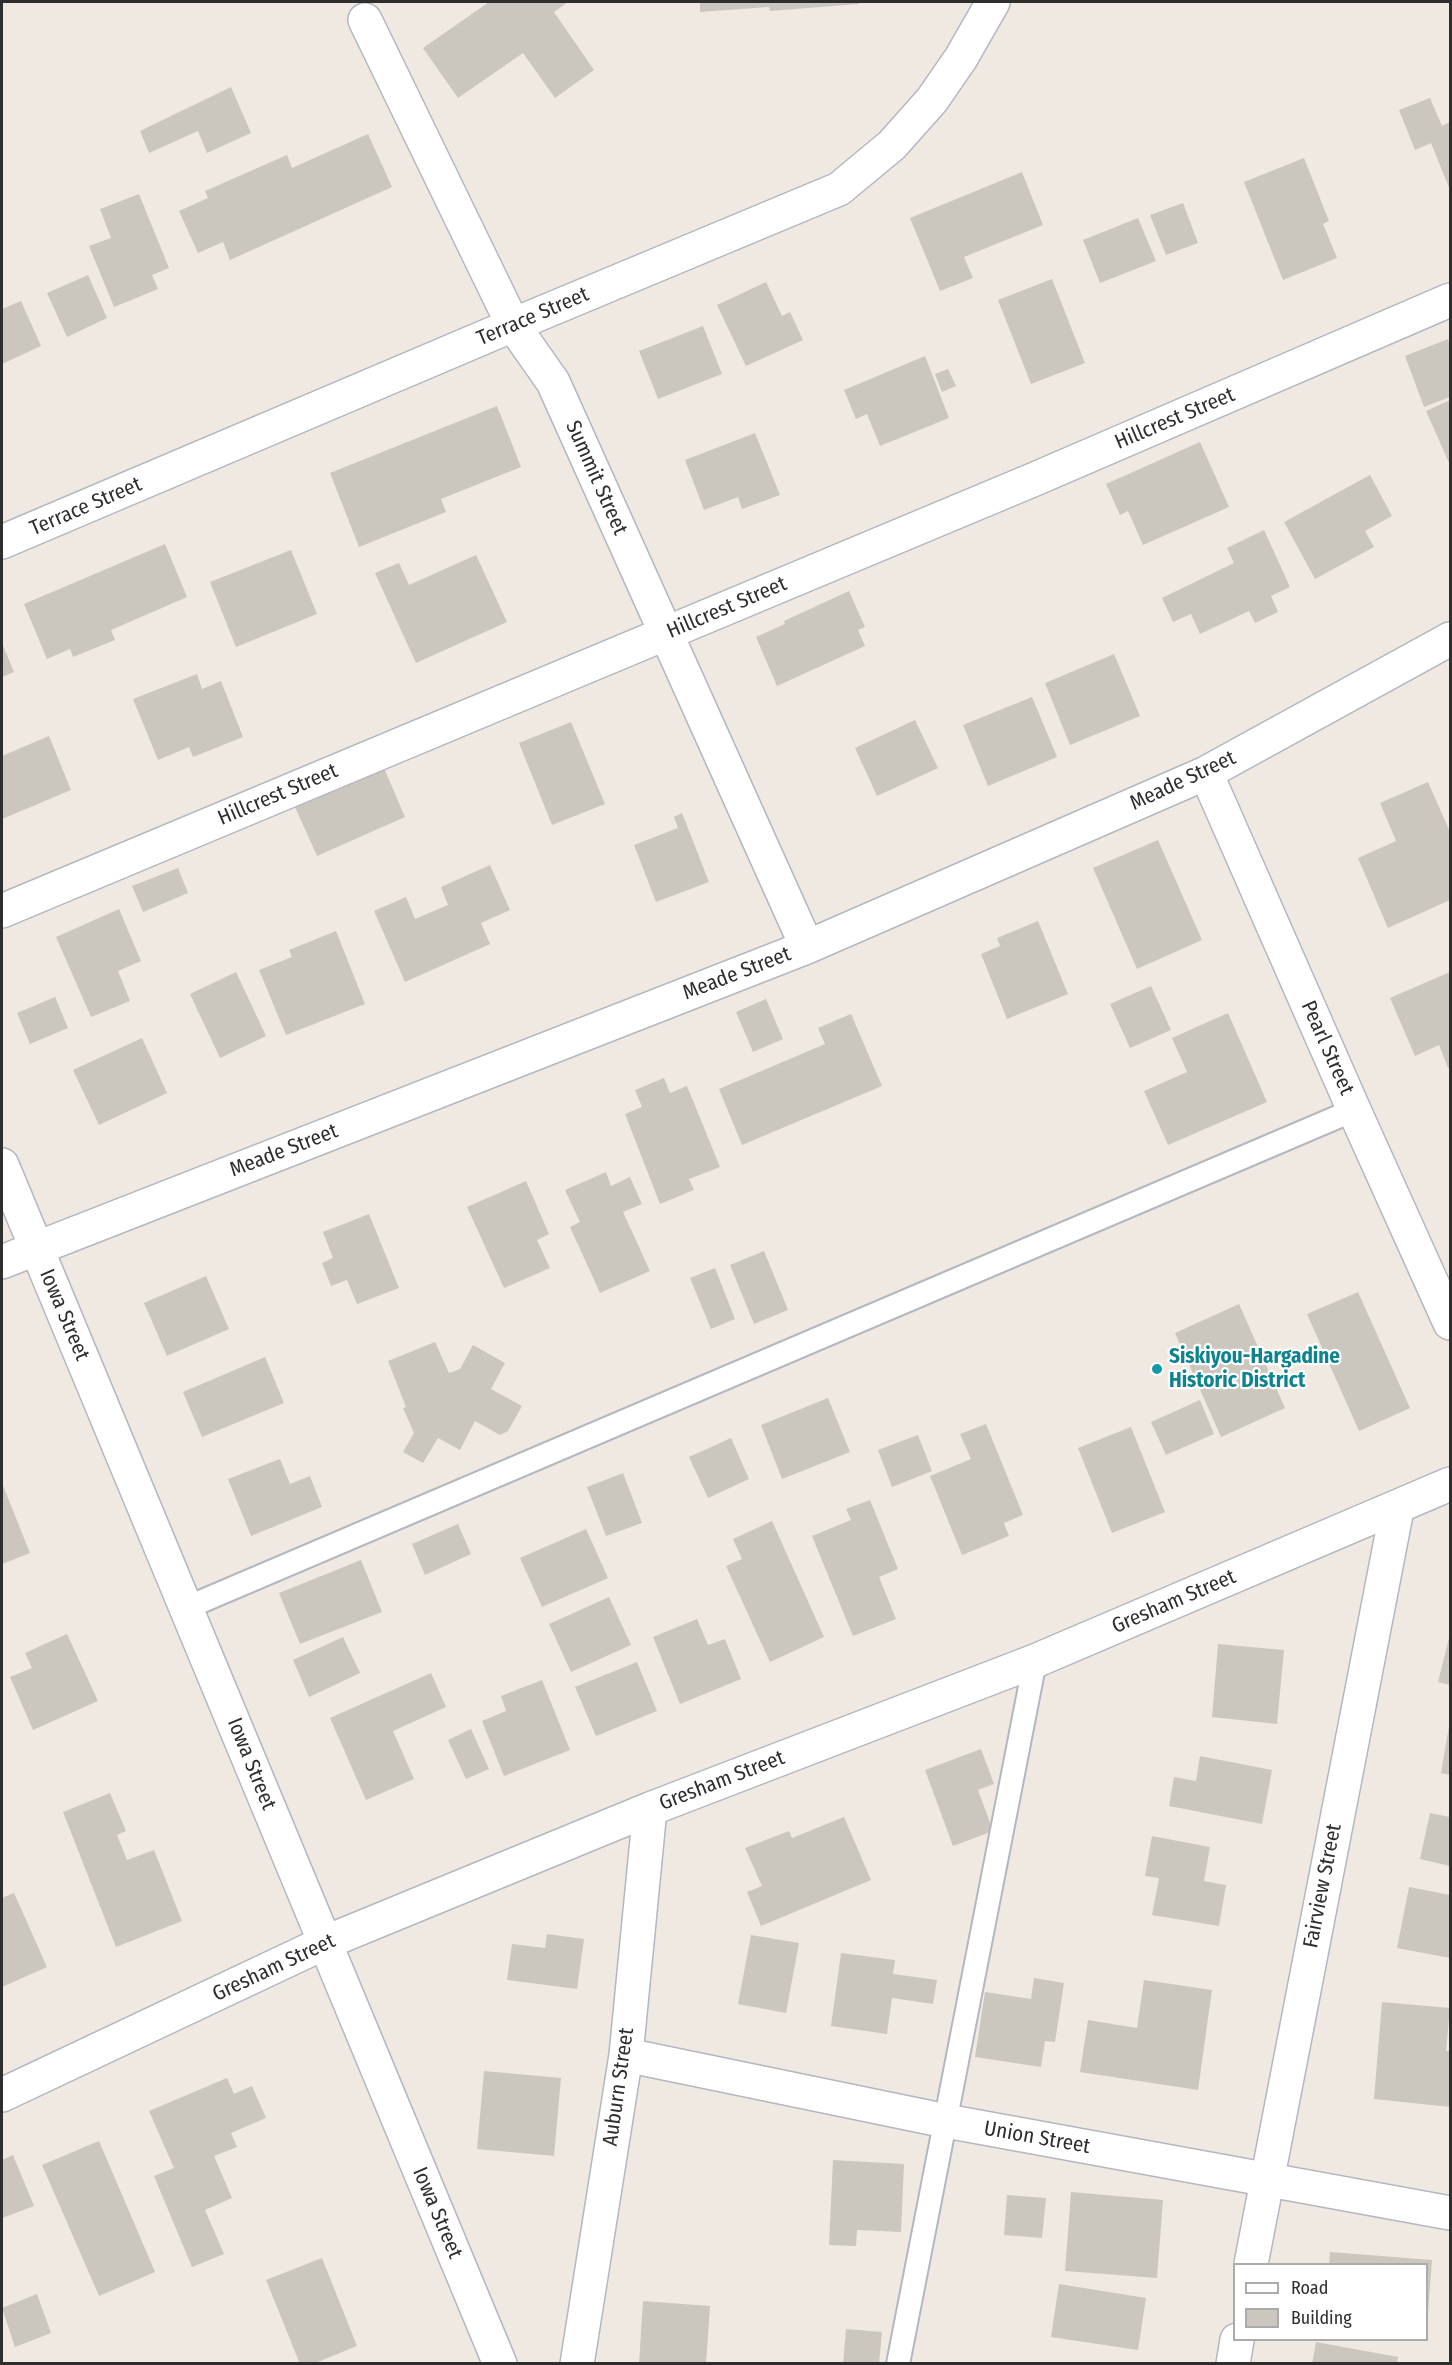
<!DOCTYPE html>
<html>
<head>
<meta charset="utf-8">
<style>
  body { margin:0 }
  #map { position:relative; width:1452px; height:2365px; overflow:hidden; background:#efe9e1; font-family:"Fira Sans Condensed",sans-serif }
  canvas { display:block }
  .frame { position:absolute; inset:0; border:3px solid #2e2e2e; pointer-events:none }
  .legend { position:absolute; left:1233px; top:2263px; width:195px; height:78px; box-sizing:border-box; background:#fff; border:2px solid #ababab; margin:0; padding:8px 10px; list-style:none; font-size:18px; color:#2e2e2e }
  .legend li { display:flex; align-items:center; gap:12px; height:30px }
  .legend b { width:30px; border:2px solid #ababab }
</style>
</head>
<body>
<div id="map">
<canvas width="1452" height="2365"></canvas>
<div class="frame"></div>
<ul class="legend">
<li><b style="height:8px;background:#fff"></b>Road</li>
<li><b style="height:16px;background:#cbc7bf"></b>Building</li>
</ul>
</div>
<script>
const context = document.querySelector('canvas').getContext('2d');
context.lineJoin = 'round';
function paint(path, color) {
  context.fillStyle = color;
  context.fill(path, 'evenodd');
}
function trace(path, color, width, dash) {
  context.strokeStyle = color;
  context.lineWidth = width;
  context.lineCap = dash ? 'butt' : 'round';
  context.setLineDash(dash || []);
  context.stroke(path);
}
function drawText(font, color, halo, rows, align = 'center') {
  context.font = font + ' "Fira Sans Condensed",sans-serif';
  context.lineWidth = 4.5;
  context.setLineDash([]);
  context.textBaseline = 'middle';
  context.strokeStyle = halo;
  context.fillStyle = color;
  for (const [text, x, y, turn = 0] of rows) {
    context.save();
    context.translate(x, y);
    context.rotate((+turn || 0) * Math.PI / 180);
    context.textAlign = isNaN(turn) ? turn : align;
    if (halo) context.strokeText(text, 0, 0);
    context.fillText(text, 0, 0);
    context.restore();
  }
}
paint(new Path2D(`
  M 489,2 L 568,2 L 554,12 L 594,70 L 555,98 L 523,53 L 458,98 L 423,48 Z
  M 700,2 L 859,2 L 859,4 L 770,11 L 769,7 L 700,12 Z
  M 231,87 L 251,133 L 207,153 L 198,131 L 149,153 L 140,131 Z
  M 1430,98 L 1442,126 L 1450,122 L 1450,190 L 1431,143 L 1415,150 L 1399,110 Z
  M 368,134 L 392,187 L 230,260 L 223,242 L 198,253 L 179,211 L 208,198 L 205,191 L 287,155 L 292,168 Z
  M 1304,158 L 1329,221 L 1323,224 L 1337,258 L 1283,280 L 1244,182 Z
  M 1022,172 L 1043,225 L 964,257 L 973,278 L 940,291 L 910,218 Z
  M 139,194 L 169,268 L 152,275 L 158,289 L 114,307 L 89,246 L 111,238 L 100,209 Z
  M 1183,203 L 1198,243 L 1166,255 L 1150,215 Z
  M 1138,218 L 1156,261 L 1100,283 L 1083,240 Z
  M 88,275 L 107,318 L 67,337 L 47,293 Z
  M 1052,279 L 1085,363 L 1031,384 L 998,300 Z
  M 766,282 L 782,316 L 790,312 L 803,340 L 746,366 L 717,305 Z
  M 21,301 L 41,346 L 2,364 L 2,309 Z
  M 703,326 L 722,374 L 658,399 L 639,351 Z
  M 1448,339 L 1450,346 L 1450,397 L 1424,407 L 1405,356 Z
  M 925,356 L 949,418 L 880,446 L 867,414 L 856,419 L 844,390 Z
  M 948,369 L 956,386 L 942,392 L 935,374 Z
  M 1450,400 L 1450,465 L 1426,411 Z
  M 497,406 L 521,467 L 441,499 L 446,512 L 359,547 L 330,473 Z
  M 755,433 L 780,495 L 742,509 L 738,497 L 704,510 L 685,460 Z
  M 1200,442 L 1229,507 L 1143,545 L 1128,511 L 1120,515 L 1106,484 Z
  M 1370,475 L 1392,516 L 1365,531 L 1374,547 L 1315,579 L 1284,522 Z
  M 1264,530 L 1290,587 L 1271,596 L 1278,612 L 1255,623 L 1249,611 L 1200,634 L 1191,614 L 1173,622 L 1162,598 L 1234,563 L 1227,548 Z
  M 165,544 L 187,597 L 111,630 L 115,640 L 73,657 L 70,649 L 47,659 L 24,604 Z
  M 291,550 L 317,614 L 236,647 L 210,582 Z
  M 476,555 L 507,622 L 416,663 L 375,573 L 399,563 L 409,585 Z
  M 849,591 L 865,627 L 858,630 L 865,646 L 777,686 L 756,637 L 785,624 L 784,621 Z
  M 2,643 L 14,672 L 2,677 Z
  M 1114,654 L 1140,716 L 1070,745 L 1045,683 Z
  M 197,674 L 202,689 L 221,681 L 243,737 L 193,757 L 189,747 L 158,760 L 133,699 Z
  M 1032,697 L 1057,757 L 988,786 L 963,725 Z
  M 915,720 L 938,768 L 877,796 L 855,748 Z
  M 571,722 L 605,804 L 552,825 L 519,743 Z
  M 49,736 L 71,790 L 2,819 L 2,756 Z
  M 384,768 L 405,817 L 317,856 L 295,807 Z
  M 1428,782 L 1450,832 L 1450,900 L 1388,928 L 1358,858 L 1396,841 L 1380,803 Z
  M 682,813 L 709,882 L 656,902 L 634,845 L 678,828 L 674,817 Z
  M 1158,840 L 1202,940 L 1137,969 L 1093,868 Z
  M 490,865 L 510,910 L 481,923 L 490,944 L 405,982 L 374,911 L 406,897 L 415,919 L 448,905 L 441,887 Z
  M 178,868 L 188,893 L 143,912 L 132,886 Z
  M 119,909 L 141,961 L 118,971 L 130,1001 L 91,1017 L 56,937 Z
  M 1038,921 L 1068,994 L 1007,1019 L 981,954 L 1000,946 L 997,938 Z
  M 336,931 L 365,1004 L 286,1035 L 259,970 L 292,957 L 289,950 Z
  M 236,972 L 266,1036 L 220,1058 L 190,994 Z
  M 1450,972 L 1450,1067 L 1448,1068 L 1439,1045 L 1415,1056 L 1390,998 Z
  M 1151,986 L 1171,1030 L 1130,1048 L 1110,1004 Z
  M 55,997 L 68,1028 L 30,1044 L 17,1013 Z
  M 766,999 L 783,1039 L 753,1052 L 736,1012 Z
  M 1228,1013 L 1267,1102 L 1168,1145 L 1144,1091 L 1187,1072 L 1172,1038 Z
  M 851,1014 L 882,1086 L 742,1145 L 719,1089 L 825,1044 L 818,1028 Z
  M 142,1038 L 167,1093 L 99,1125 L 73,1070 Z
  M 664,1078 L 670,1093 L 687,1086 L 720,1167 L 689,1179 L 694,1190 L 660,1204 L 625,1114 L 642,1107 L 635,1090 Z
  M 606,1172 L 611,1186 L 630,1177 L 642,1204 L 623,1212 L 650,1271 L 600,1293 L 570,1227 L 580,1222 L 565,1190 Z
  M 526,1181 L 549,1234 L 537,1240 L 550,1268 L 504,1288 L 467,1207 Z
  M 369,1214 L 399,1288 L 357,1304 L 347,1280 L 331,1286 L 322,1263 L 333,1258 L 323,1232 Z
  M 764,1251 L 788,1310 L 754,1324 L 730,1265 Z
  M 715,1268 L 735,1319 L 711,1329 L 690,1278 Z
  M 206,1276 L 229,1329 L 167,1356 L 144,1303 Z
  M 1358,1292 L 1410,1408 L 1359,1431 L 1307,1314 Z
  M 1239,1304 L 1285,1408 L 1221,1437 L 1175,1333 Z
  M 435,1342 L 449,1373 L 460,1369 L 473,1345 L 505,1363 L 491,1389 L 522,1406 L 508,1431 L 500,1435 L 475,1421 L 460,1450 L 438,1438 L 423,1463 L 403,1452 L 414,1433 L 403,1408 L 406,1407 L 388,1361 Z
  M 265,1357 L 284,1403 L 202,1437 L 183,1392 Z
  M 828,1398 L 850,1452 L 782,1479 L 761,1425 Z
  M 1200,1400 L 1214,1434 L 1166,1455 L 1151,1422 Z
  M 986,1424 L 1023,1515 L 1004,1523 L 1009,1536 L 962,1555 L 930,1476 L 971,1459 L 960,1434 Z
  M 1131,1427 L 1165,1512 L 1112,1533 L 1078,1448 Z
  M 918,1435 L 932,1471 L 892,1487 L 878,1450 Z
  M 731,1438 L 749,1479 L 708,1498 L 689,1457 Z
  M 280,1459 L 290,1484 L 310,1476 L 322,1507 L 251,1536 L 228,1479 Z
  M 623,1473 L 642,1523 L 606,1536 L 587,1487 Z
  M 2,1483 L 30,1553 L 2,1564 Z
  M 870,1500 L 898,1569 L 879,1577 L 896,1619 L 853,1636 L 812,1536 L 851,1520 L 846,1509 Z
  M 772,1521 L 824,1637 L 770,1662 L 726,1566 L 742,1559 L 733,1539 Z
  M 458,1524 L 471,1554 L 425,1575 L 412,1544 Z
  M 586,1529 L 608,1578 L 542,1607 L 520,1558 Z
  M 361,1560 L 382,1612 L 300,1644 L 279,1593 Z
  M 609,1597 L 631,1645 L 571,1672 L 549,1624 Z
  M 697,1619 L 708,1645 L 725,1639 L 741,1679 L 680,1704 L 653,1637 Z
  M 67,1634 L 98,1701 L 33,1730 L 10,1677 L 32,1668 L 25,1653 Z
  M 1450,1634 L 1450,1685 L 1438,1682 Z
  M 343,1637 L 360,1673 L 309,1697 L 293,1660 Z
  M 1218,1644 L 1284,1650 L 1277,1724 L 1212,1717 Z
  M 637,1662 L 657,1711 L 596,1736 L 575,1687 Z
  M 431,1673 L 446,1707 L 393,1731 L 414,1779 L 366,1800 L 330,1718 Z
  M 542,1680 L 570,1750 L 504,1776 L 482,1721 L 506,1711 L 501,1696 Z
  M 1449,1726 L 1450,1726 L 1450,1775 L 1441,1773 Z
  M 471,1729 L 489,1769 L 466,1779 L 448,1740 Z
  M 981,1749 L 994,1784 L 978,1790 L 993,1831 L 953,1846 L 925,1770 Z
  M 1200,1756 L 1272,1770 L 1262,1824 L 1169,1806 L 1174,1777 L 1196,1781 Z
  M 110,1793 L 126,1831 L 117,1835 L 127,1860 L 154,1850 L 182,1921 L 116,1947 L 63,1812 Z
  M 1430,1813 L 1450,1817 L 1450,1866 L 1420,1859 Z
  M 844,1817 L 871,1880 L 761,1926 L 747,1892 L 762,1886 L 745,1848 L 789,1831 L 792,1838 Z
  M 1152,1836 L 1210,1847 L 1204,1881 L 1226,1885 L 1219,1926 L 1152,1915 L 1159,1878 L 1145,1876 Z
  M 1409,1887 L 1450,1895 L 1450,1958 L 1397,1948 Z
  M 14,1893 L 47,1967 L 2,1987 L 2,1898 Z
  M 547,1934 L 584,1939 L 577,1989 L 507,1980 L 512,1944 L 545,1948 Z
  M 751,1935 L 799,1943 L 786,2013 L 738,2004 Z
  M 841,1953 L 895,1960 L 893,1974 L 937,1980 L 933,2004 L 892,1998 L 887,2034 L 831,2026 Z
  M 1034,1978 L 1064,1983 L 1055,2042 L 1045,2041 L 1041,2067 L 975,2057 L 985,1992 L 1031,1999 Z
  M 1144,1980 L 1212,1990 L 1198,2090 L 1080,2072 L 1088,2020 L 1137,2028 Z
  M 1382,2002 L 1450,2008 L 1446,2051 L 1450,2051 L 1450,2107 L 1374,2099 Z
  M 484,2071 L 561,2078 L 554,2156 L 477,2149 Z
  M 227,2078 L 234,2094 L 252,2086 L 266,2118 L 231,2133 L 237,2147 L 214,2156 L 232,2198 L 205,2210 L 224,2254 L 192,2267 L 154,2176 L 174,2168 L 149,2111 Z
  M 99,2141 L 155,2272 L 99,2296 L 42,2165 Z
  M 13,2155 L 34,2206 L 2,2218 L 2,2160 Z
  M 833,2160 L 904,2164 L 901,2232 L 857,2230 L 856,2246 L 829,2245 Z
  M 1071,2192 L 1163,2200 L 1157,2278 L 1065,2271 Z
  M 1007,2195 L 1046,2198 L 1042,2238 L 1004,2235 Z
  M 1330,2252 L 1432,2260 L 1428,2314 L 1426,2314 L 1426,2264 L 1329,2264 Z
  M 322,2258 L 357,2346 L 313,2364 L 300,2364 L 266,2280 Z
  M 1059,2284 L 1146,2298 L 1138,2350 L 1051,2337 Z
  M 37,2294 L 51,2333 L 15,2347 L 2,2308 Z
  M 643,2301 L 710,2306 L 706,2364 L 639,2364 Z
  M 846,2329 L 882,2332 L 879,2364 L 843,2364 Z
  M 1316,2342 L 1398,2357 L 1397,2364 L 1312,2364 Z`), '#cbc7bf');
const lane = new Path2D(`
  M 186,1608 L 1354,1110
  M 898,2364 L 1035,1661`);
const street = new Path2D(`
  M 365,20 L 513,325 L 553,382 L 807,947
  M 2,542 L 513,325 L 839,189 L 892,145 L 932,100 L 961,58 L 993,2
  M 1206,773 L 1354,1110 L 1450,1323
  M 2,911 L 1035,479 L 1450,300
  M 2,1165 L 500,2364
  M 2,1262 L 807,947 L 1206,773 L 1450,639
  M 626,2055 L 946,2121 L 1450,2213
  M 2,2095 L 324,1943 L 650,1809 L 1035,1661 L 1450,1484
  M 1251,2264 L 1397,1509
  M 577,2364 L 626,2055 L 650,1809
  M 1233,2364 L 1237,2340`);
trace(lane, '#b4b7c1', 26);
trace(street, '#b4b7c1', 36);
trace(lane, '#fff', 22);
trace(street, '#fff', 33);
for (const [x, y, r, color] of [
  [1157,1369,6,"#0f9aa8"]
]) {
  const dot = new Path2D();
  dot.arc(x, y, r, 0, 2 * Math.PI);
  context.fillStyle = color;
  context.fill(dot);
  trace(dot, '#fff', 2);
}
drawText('21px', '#2e2e2e', '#fff', [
  ["Terrace Street",533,317,-23],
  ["Hillcrest Street",1175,419,-23],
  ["Summit Street",596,478,66],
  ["Terrace Street",86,507,-23],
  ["Hillcrest Street",727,608,-23],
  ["Meade Street",1183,781,-25],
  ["Hillcrest Street",278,795,-23],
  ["Meade Street",737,974,-21],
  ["Pearl Street",1327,1048,66],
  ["Meade Street",284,1151,-21],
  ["Iowa Street",64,1315,67],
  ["Gresham Street",1174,1602,-23],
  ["Iowa Street",251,1764,68],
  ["Gresham Street",722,1781,-21],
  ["Fairview Street",1323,1886,-79],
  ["Gresham Street",274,1968,-25],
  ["Auburn Street",619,2087,-82],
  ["Union Street",1037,2138,10],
  ["Iowa Street",437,2213,67]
]);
drawText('bold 21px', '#0d838f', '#fff', [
  ["Siskiyou-Hargadine",1169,1357],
  ["Historic District",1169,1381]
], 'left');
</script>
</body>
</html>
